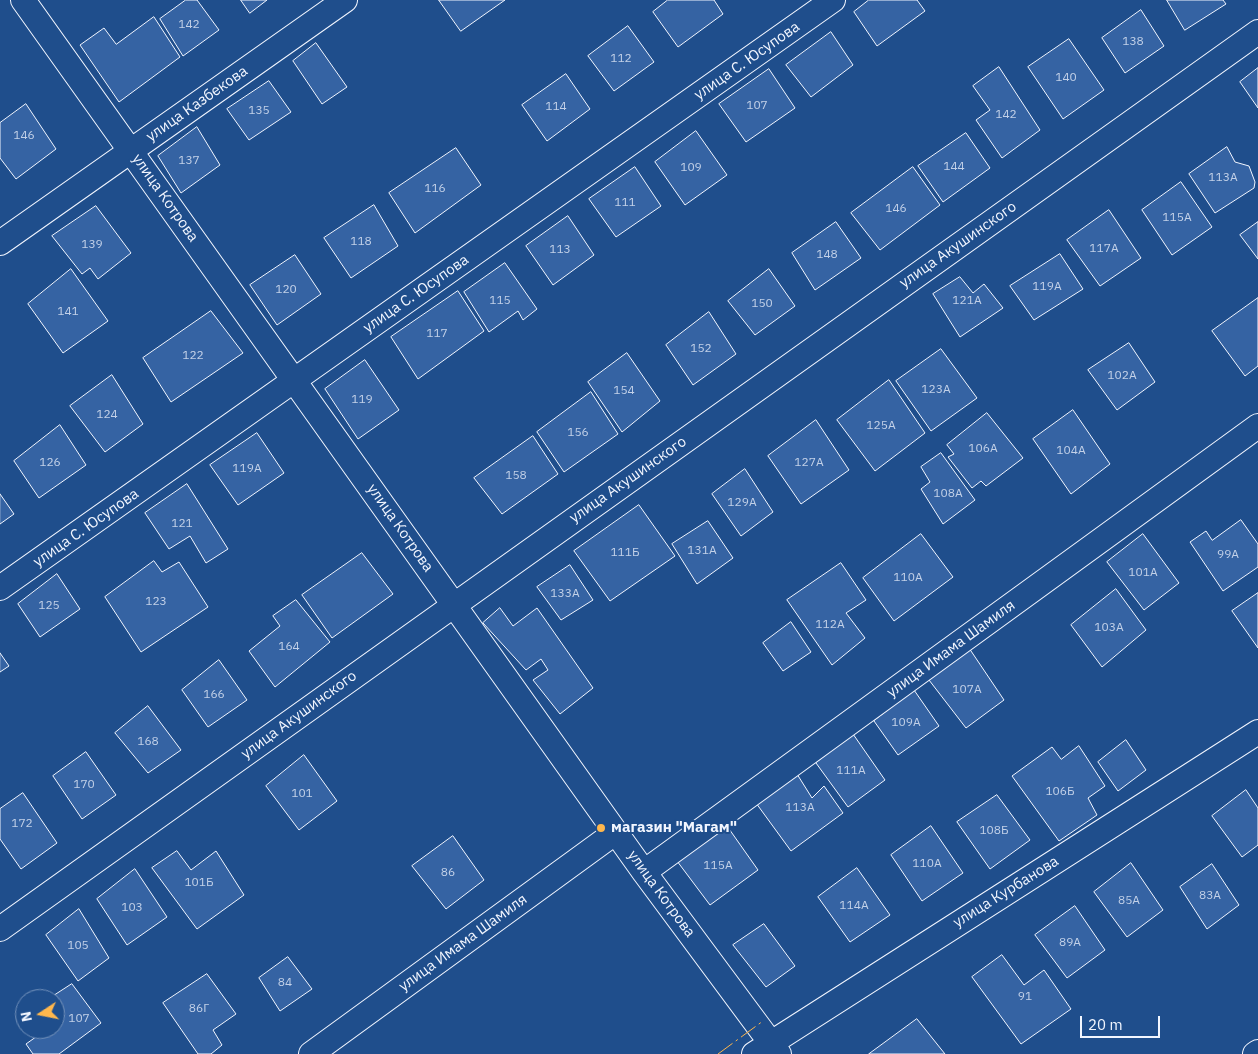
<!DOCTYPE html>
<html>
<head>
<meta charset="utf-8">
<style>
  body { margin:0 }
  #map { position:relative; width:1258px; height:1054px; overflow:hidden; background:#1f4e8c; font-family:"IBM Plex Sans",sans-serif }
  canvas { display:block }
  .north { position:absolute; left:15px; top:989px; width:50px; height:50px; box-sizing:border-box; background:#1f4e8c; border:1px solid #7391ba; border-radius:50%; rotate:259deg; font-size:14px; font-weight:700; line-height:20px; text-align:center; color:#f2f6ff }
  .north::after { content:''; display:block; margin:auto; width:18px; height:22px; background:#ffb74d; clip-path:polygon(50% 0,100% 100%,50% 72%,0 100%) }
  .scale { position:absolute; left:1080px; top:1016px; width:80px; height:22px; box-sizing:border-box; border:2px solid #f2f6ff; border-top:0; padding-left:6px; font-size:15px; line-height:18px; white-space:nowrap; color:#f2f6ff; -webkit-text-stroke:4px #1f4e8c; paint-order:stroke }
</style>
</head>
<body>
<div id="map">
<canvas width="1258" height="1054"></canvas>
<div class="north">N</div>
<div class="scale">20 m</div>
</div>
<script>
const context = document.querySelector('canvas').getContext('2d');
context.lineJoin = 'round';
function paint(path, color) {
  context.fillStyle = color;
  context.fill(path, 'evenodd');
}
function trace(path, color, width, dash) {
  context.strokeStyle = color;
  context.lineWidth = width;
  context.lineCap = dash ? 'butt' : 'round';
  context.setLineDash(dash || []);
  context.stroke(path);
}
function drawText(font, color, halo, rows, align = 'center') {
  context.font = font + ' "IBM Plex Sans",sans-serif';
  context.lineWidth = 4;
  context.setLineDash([]);
  context.textBaseline = 'middle';
  context.strokeStyle = halo;
  context.fillStyle = color;
  for (const [text, x, y, turn = 0] of rows) {
    context.save();
    context.translate(x, y);
    context.rotate((+turn || 0) * Math.PI / 180);
    context.textAlign = isNaN(turn) ? turn : align;
    if (halo) context.strokeText(text, 0, 0);
    context.fillText(text, 0, 0);
    context.restore();
  }
}
const building = new Path2D(`
  M 186,0 L 197,0 L 219,30 L 183,56 L 160,19 Z
  M 241,0 L 267,0 L 250,13 Z
  M 439,0 L 505,0 L 461,31 Z
  M 668,0 L 714,0 L 723,14 L 678,47 L 653,12 Z
  M 869,0 L 917,0 L 925,11 L 877,46 L 854,12 Z
  M 1167,0 L 1223,0 L 1226,4 L 1185,30 Z
  M 1141,10 L 1164,46 L 1125,73 L 1102,38 Z
  M 154,17 L 180,57 L 119,102 L 80,45 L 104,28 L 116,44 Z
  M 628,26 L 654,62 L 614,91 L 588,56 Z
  M 831,32 L 853,65 L 811,97 L 786,65 Z
  M 1069,39 L 1104,90 L 1063,119 L 1028,67 Z
  M 316,43 L 347,87 L 322,104 L 293,61 Z
  M 999,67 L 1040,130 L 1002,158 L 976,120 L 990,110 L 973,86 Z
  M 1258,68 L 1258,108 L 1240,82 Z
  M 769,69 L 795,108 L 746,142 L 719,104 Z
  M 566,74 L 590,109 L 547,141 L 522,105 Z
  M 269,81 L 291,112 L 249,140 L 227,109 Z
  M 26,104 L 56,149 L 16,179 L 0,158 L 0,123 Z
  M 197,127 L 220,165 L 181,193 L 158,156 Z
  M 696,131 L 727,175 L 685,205 L 655,162 Z
  M 966,133 L 990,168 L 943,202 L 918,166 Z
  M 1227,147 L 1235,162 L 1249,166 L 1255,182 L 1254,188 L 1215,213 L 1189,174 Z
  M 456,148 L 481,185 L 415,233 L 389,193 Z
  M 635,167 L 661,206 L 616,237 L 589,199 Z
  M 913,167 L 940,205 L 880,250 L 851,213 Z
  M 1181,182 L 1212,227 L 1172,255 L 1142,210 Z
  M 374,205 L 398,246 L 351,278 L 324,238 Z
  M 96,206 L 131,253 L 98,279 L 90,268 L 82,274 L 52,236 Z
  M 1109,210 L 1141,258 L 1100,286 L 1067,240 Z
  M 568,216 L 594,255 L 553,285 L 526,246 Z
  M 836,222 L 861,258 L 815,290 L 792,253 Z
  M 1258,222 L 1258,259 L 1240,235 Z
  M 1060,254 L 1083,289 L 1034,320 L 1010,286 Z
  M 295,255 L 321,294 L 277,325 L 250,285 Z
  M 505,263 L 537,309 L 523,320 L 518,311 L 489,332 L 464,292 Z
  M 71,269 L 108,321 L 63,353 L 28,304 Z
  M 769,269 L 795,306 L 755,335 L 728,301 Z
  M 960,277 L 973,293 L 984,284 L 1003,308 L 960,337 L 933,294 Z
  M 458,291 L 484,331 L 418,379 L 391,337 Z
  M 1258,298 L 1258,366 L 1245,376 L 1212,331 Z
  M 211,311 L 243,353 L 171,402 L 143,358 Z
  M 709,312 L 736,354 L 693,385 L 666,345 Z
  M 1129,343 L 1155,382 L 1117,410 L 1088,370 Z
  M 941,349 L 977,398 L 931,431 L 896,381 Z
  M 627,353 L 660,401 L 622,432 L 588,382 Z
  M 365,360 L 399,410 L 358,439 L 325,389 Z
  M 112,375 L 143,424 L 105,452 L 70,406 Z
  M 889,380 L 925,433 L 875,471 L 837,420 Z
  M 591,392 L 618,434 L 564,472 L 537,432 Z
  M 1073,410 L 1110,464 L 1071,494 L 1033,439 Z
  M 987,413 L 1023,458 L 986,486 L 981,481 L 972,488 L 948,457 L 954,454 L 947,445 Z
  M 816,420 L 849,470 L 801,504 L 768,456 Z
  M 60,425 L 86,465 L 39,498 L 14,461 Z
  M 257,433 L 284,473 L 238,505 L 210,465 Z
  M 533,436 L 558,474 L 502,514 L 474,478 Z
  M 941,453 L 975,500 L 943,524 L 921,489 L 930,482 L 921,467 Z
  M 745,469 L 773,512 L 741,536 L 712,494 Z
  M 187,484 L 228,549 L 206,563 L 190,536 L 169,549 L 145,513 Z
  M 0,494 L 14,514 L 0,524 Z
  M 639,505 L 675,556 L 610,601 L 574,551 Z
  M 1241,520 L 1258,544 L 1258,567 L 1223,591 L 1190,542 L 1206,531 L 1212,540 Z
  M 708,521 L 733,558 L 697,584 L 672,544 Z
  M 921,534 L 953,577 L 894,621 L 863,578 Z
  M 1143,534 L 1179,583 L 1144,610 L 1107,562 Z
  M 362,553 L 393,594 L 332,638 L 302,595 Z
  M 154,561 L 162,572 L 179,562 L 208,607 L 141,652 L 105,597 Z
  M 841,563 L 866,600 L 846,613 L 865,638 L 832,665 L 787,600 Z
  M 570,565 L 593,600 L 561,620 L 537,587 Z
  M 57,574 L 80,609 L 40,637 L 18,604 Z
  M 1116,589 L 1146,630 L 1102,667 L 1071,625 Z
  M 1258,593 L 1258,648 L 1232,611 Z
  M 296,600 L 330,642 L 275,687 L 249,651 L 280,626 L 273,616 Z
  M 500,608 L 513,626 L 537,608 L 593,688 L 560,714 L 533,680 L 548,670 L 541,659 L 526,670 L 483,623 Z
  M 791,622 L 811,652 L 783,671 L 763,643 Z
  M 969,648 L 1004,700 L 966,728 L 929,680 Z
  M 0,653 L 9,666 L 0,672 Z
  M 219,660 L 247,700 L 208,727 L 182,690 Z
  M 914,690 L 939,726 L 898,755 L 874,721 Z
  M 148,706 L 181,750 L 148,773 L 115,733 Z
  M 853,734 L 885,780 L 848,807 L 816,763 Z
  M 1126,740 L 1146,770 L 1118,791 L 1098,762 Z
  M 1079,746 L 1105,786 L 1088,798 L 1097,815 L 1059,841 L 1012,776 L 1052,747 L 1061,759 Z
  M 86,752 L 116,795 L 82,819 L 53,776 Z
  M 304,755 L 337,801 L 299,830 L 266,786 Z
  M 797,774 L 812,798 L 824,786 L 843,813 L 791,851 L 756,803 Z
  M 1246,790 L 1258,808 L 1258,845 L 1242,857 L 1212,816 Z
  M 23,793 L 57,843 L 21,869 L 0,839 L 0,809 Z
  M 997,795 L 1030,840 L 990,869 L 957,822 Z
  M 727,826 L 758,870 L 710,905 L 677,861 Z
  M 931,826 L 963,873 L 922,901 L 891,855 Z
  M 453,836 L 484,880 L 446,909 L 412,866 Z
  M 177,851 L 191,870 L 216,851 L 244,895 L 197,929 L 152,868 Z
  M 1131,863 L 1163,910 L 1127,937 L 1094,892 Z
  M 1212,864 L 1239,905 L 1207,929 L 1180,887 Z
  M 857,868 L 890,915 L 850,942 L 818,897 Z
  M 135,869 L 167,917 L 127,945 L 97,899 Z
  M 1075,906 L 1105,950 L 1067,978 L 1035,935 Z
  M 79,909 L 109,958 L 78,981 L 46,935 Z
  M 764,924 L 795,966 L 766,987 L 733,945 Z
  M 1002,955 L 1024,985 L 1044,970 L 1071,1009 L 1021,1044 L 972,977 Z
  M 288,957 L 312,989 L 280,1011 L 259,978 Z
  M 207,974 L 236,1014 L 213,1030 L 222,1045 L 211,1054 L 198,1054 L 163,1003 Z
  M 72,984 L 101,1023 L 59,1054 L 33,1054 L 26,1044 L 47,1029 L 55,1029 L 55,1023 L 64,1016 L 52,997 Z
  M 917,1019 L 945,1054 L 869,1054 Z`);
paint(building, '#3563a3');
trace(building, '#f2f6ff', 1);
const minor = new Path2D(`
  M 23,0 L 644,872 L 779,1054
  M 0,243 L 345,0
  M 0,588 L 833,0
  M 644,872 L 1258,426
  M 0,929 L 1258,32
  M 311,1054 L 616,832
  M 754,1054 L 1258,732
  M 1255,1054 L 1258,1052`);
trace(minor, '#f2f6ff', 26);
trace(minor, '#1f4e8c', 24);
trace(new Path2D(`
  M 718,1054 L 763,1021`), '#ffb74d', 1, [18, 4, 2.5, 4]);
for (const [x, y, r, color] of [
  [601,828,5,"#ffb74d"]
]) {
  const dot = new Path2D();
  dot.arc(x, y, r, 0, 2 * Math.PI);
  context.fillStyle = color;
  context.fill(dot);
  trace(dot, '#1f4e8c', 2);
}
drawText('12px', '#c3d1e8', null, [
  ["142",189,25],
  ["138",1133,42],
  ["112",621,59],
  ["140",1066,78],
  ["107",757,106],
  ["114",556,107],
  ["135",259,111],
  ["142",1006,115],
  ["146",24,136],
  ["137",189,161],
  ["144",954,167],
  ["109",691,168],
  ["113А",1223,178],
  ["116",435,189],
  ["111",625,203],
  ["146",896,209],
  ["115А",1177,218],
  ["118",361,242],
  ["139",92,245],
  ["117А",1104,249],
  ["113",560,250],
  ["148",827,255],
  ["119А",1047,287],
  ["120",286,290],
  ["115",500,301],
  ["121А",967,301],
  ["150",762,304],
  ["141",68,312],
  ["117",437,334],
  ["152",701,349],
  ["122",193,356],
  ["102А",1122,376],
  ["123А",936,390],
  ["154",624,391],
  ["119",362,400],
  ["124",107,415],
  ["125А",881,426],
  ["156",578,433],
  ["106А",983,449],
  ["104А",1071,451],
  ["126",50,463],
  ["127А",809,463],
  ["119А",247,469],
  ["158",516,476],
  ["108А",948,494],
  ["129А",742,503],
  ["121",182,524],
  ["131А",702,551],
  ["111Б",625,553],
  ["99А",1228,555],
  ["101А",1143,573],
  ["110А",908,578],
  ["133А",565,594],
  ["123",156,602],
  ["125",49,606],
  ["112А",830,625],
  ["103А",1109,628],
  ["164",289,647],
  ["107А",967,690],
  ["166",214,695],
  ["109А",906,723],
  ["168",148,742],
  ["111А",851,771],
  ["170",84,785],
  ["106Б",1060,792],
  ["101",302,794],
  ["113А",800,808],
  ["172",22,824],
  ["108Б",994,831],
  ["110А",927,864],
  ["115А",718,866],
  ["86",448,873],
  ["101Б",199,883],
  ["83А",1210,896],
  ["85А",1129,901],
  ["114А",854,906],
  ["103",132,908],
  ["89А",1070,943],
  ["105",78,946],
  ["84",285,983],
  ["91",1025,997],
  ["86Г",199,1009],
  ["107",79,1019]
]);
drawText('15px', '#f2f6ff', '#1f4e8c', [
  ["улица С. Юсупова",747,61,-35],
  ["улица Казбекова",197,104,-35],
  ["улица Котрова",165,198,55],
  ["улица Акушинского",958,245,-35],
  ["улица С. Юсупова",416,294,-35],
  ["улица Акушинского",628,480,-35],
  ["улица С. Юсупова",86,528,-35],
  ["улица Котрова",400,528,55],
  ["улица Имама Шамиля",951,649,-36],
  ["улица Акушинского",299,715,-36],
  ["улица Курбанова",1006,892,-32],
  ["улица Котрова",661,894,54],
  ["улица Имама Шамиля",463,943,-36]
]);
drawText('bold 15px', '#f2f6ff', '#1f4e8c', [
  ["магазин \"Магам\"",611,828]
], 'left');
</script>
</body>
</html>
